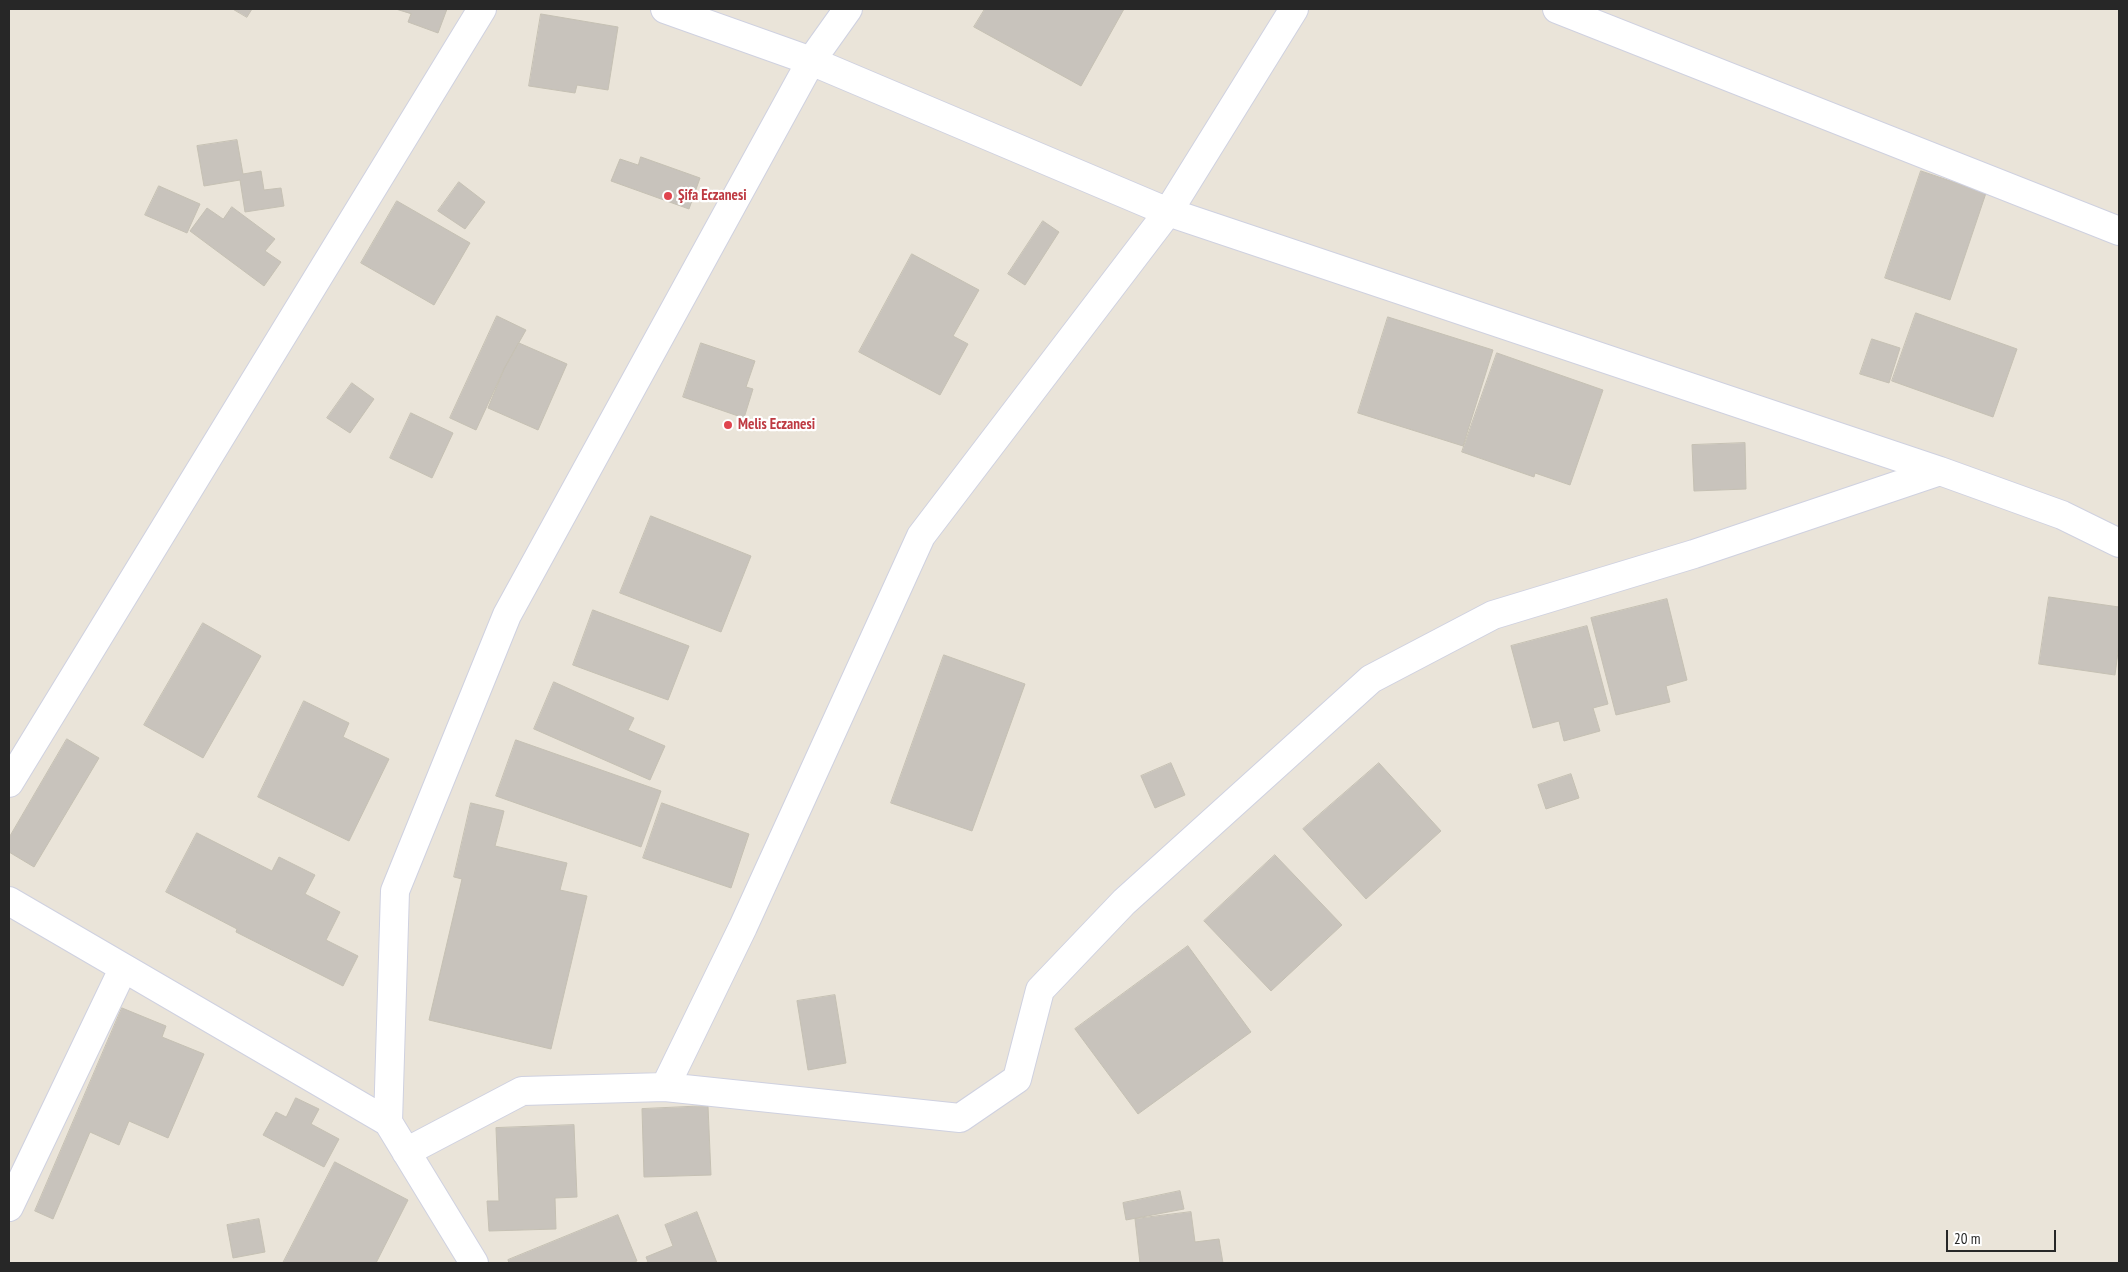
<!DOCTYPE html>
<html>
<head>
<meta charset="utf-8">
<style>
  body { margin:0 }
  #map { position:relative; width:2128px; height:1272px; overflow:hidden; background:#eae4d9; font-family:"PT Sans Narrow",sans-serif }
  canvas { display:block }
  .frame { position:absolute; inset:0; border:10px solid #272727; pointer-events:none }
  .scale { position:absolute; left:1946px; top:1230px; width:110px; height:22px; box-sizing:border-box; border:2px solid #272727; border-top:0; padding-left:6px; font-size:15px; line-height:18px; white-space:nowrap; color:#272727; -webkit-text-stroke:4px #fff; paint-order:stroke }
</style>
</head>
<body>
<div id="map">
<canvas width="2128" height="1272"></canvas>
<div class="frame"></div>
<div class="scale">20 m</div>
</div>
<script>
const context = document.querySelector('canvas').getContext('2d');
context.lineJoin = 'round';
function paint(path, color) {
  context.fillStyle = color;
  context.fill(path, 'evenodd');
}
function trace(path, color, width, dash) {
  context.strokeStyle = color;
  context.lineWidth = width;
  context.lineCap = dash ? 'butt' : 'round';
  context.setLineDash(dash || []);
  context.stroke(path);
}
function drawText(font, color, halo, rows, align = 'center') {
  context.font = font + ' "PT Sans Narrow",sans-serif';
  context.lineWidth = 4.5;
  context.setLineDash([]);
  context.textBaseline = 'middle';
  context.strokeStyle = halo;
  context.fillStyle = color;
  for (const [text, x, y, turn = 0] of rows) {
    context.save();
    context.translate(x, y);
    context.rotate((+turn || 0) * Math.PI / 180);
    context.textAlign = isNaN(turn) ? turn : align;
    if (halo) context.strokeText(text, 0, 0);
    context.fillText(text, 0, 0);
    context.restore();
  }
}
const building = new Path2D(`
  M 233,9 L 252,9 L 247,17 Z
  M 396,9 L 447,9 L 438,33 L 408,22 L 411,14 Z
  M 985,9 L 1124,9 L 1081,86 L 974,27 Z
  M 541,14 L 618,27 L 608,90 L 577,85 L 575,93 L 529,86 Z
  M 237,140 L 243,174 L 261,171 L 264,190 L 281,188 L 284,206 L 245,212 L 240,180 L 204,186 L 197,146 Z
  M 641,157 L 700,178 L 689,209 L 611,181 L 620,159 L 638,165 Z
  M 1921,171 L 1986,193 L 1950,300 L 1885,278 Z
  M 459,182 L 485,202 L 465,229 L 438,211 Z
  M 159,186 L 200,204 L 187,233 L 145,215 Z
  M 397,201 L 470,243 L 434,305 L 361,263 Z
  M 232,207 L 275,239 L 265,251 L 281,262 L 264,286 L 190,231 L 207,208 L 223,219 Z
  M 1043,221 L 1059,232 L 1025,285 L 1008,274 Z
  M 912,254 L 979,290 L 953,336 L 968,344 L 940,395 L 859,352 Z
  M 1916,313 L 2017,349 L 1993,417 L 1892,381 Z
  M 497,316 L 526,330 L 504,369 L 476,430 L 450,418 Z
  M 1388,317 L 1493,350 L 1463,446 L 1358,413 Z
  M 1872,339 L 1900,348 L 1889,383 L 1860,374 Z
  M 519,343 L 567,364 L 538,430 L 488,408 L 504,369 Z
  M 701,343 L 755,361 L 746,387 L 753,389 L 744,418 L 683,397 Z
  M 1497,353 L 1603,390 L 1570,485 L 1535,473 L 1534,477 L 1462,452 Z
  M 352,383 L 374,399 L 350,433 L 327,418 Z
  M 411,413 L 453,433 L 432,478 L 390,458 Z
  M 1745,443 L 1746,489 L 1694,491 L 1692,445 Z
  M 651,516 L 751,556 L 721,632 L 620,593 Z
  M 2049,597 L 2119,607 L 2119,644 L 2115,675 L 2039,664 Z
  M 1667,599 L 1687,680 L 1666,686 L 1670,702 L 1616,715 L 1591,618 Z
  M 593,610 L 689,646 L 668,700 L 573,665 Z
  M 203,623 L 261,656 L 203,758 L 144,725 Z
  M 1587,626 L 1608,704 L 1593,708 L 1600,731 L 1564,741 L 1559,721 L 1533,728 L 1511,646 Z
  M 944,655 L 1025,684 L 972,831 L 891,803 Z
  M 554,682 L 634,718 L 628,730 L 665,746 L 650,780 L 534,729 Z
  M 304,701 L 349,723 L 343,737 L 389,759 L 349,841 L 258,797 Z
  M 67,739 L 99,758 L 34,867 L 9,852 L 9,838 Z
  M 516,740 L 661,791 L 641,847 L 496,796 Z
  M 1171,763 L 1185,795 L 1155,808 L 1141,776 Z
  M 1379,763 L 1441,831 L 1366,899 L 1303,829 Z
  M 1571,774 L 1579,798 L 1546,809 L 1538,785 Z
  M 471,803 L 504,811 L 495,846 L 567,863 L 560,890 L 587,896 L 551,1049 L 429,1020 L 462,879 L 454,877 Z
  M 662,803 L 749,834 L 731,888 L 643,858 Z
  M 197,833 L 272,871 L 279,857 L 315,875 L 305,894 L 340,912 L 326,940 L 358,956 L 343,986 L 236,932 L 237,929 L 166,892 Z
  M 1275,855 L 1342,925 L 1271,991 L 1204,921 Z
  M 1188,946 L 1251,1032 L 1138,1114 L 1075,1029 Z
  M 835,995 L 846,1063 L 808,1070 L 797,1001 Z
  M 122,1008 L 166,1026 L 162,1037 L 204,1054 L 168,1138 L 129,1121 L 119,1145 L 90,1132 L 53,1219 L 35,1211 Z
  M 296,1098 L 319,1109 L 311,1124 L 339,1139 L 324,1167 L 263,1135 L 276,1112 L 286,1117 Z
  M 708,1106 L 711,1175 L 644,1177 L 642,1109 Z
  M 574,1125 L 577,1197 L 555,1198 L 556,1229 L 489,1231 L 487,1201 L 499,1201 L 496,1128 Z
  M 335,1162 L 408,1200 L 376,1263 L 283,1263 Z
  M 1180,1191 L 1184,1209 L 1126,1220 L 1123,1203 Z
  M 697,1212 L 717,1263 L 644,1263 L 648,1262 L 646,1257 L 673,1246 L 665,1225 Z
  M 1191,1212 L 1195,1242 L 1219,1239 L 1223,1263 L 1140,1263 L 1135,1219 Z
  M 618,1215 L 637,1261 L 630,1263 L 509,1263 L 508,1260 Z
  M 259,1219 L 265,1252 L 233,1258 L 227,1225 Z`);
paint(building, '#c8c3bc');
trace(building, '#c5c0b3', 1);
const minor = new Path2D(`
  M 665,9 L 811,61 L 1168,212 L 1940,471 L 2062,515 L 2119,543
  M 1557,9 L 2119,231
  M 9,783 L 482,9
  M 9,901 L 388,1122
  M 665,1087 L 743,927 L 921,536 L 1168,212 L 1294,9
  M 406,1152 L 522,1091 L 665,1087 L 960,1118 L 1017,1079 L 1040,990 L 1124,902 L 1371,679 L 1493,615 L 1694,554 L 1940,471
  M 9,1207 L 123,969
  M 474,1263 L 388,1122 L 395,891 L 507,615 L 811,61 L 848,9`);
trace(minor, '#cfd1e0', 30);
trace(minor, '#fff', 28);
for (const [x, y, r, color] of [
  [668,196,5,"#e0444e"],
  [728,425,5,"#e0444e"]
]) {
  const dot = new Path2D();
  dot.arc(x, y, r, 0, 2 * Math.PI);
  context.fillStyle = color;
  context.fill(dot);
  trace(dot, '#fff', 2);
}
drawText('bold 15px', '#be3a42', '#fff', [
  ["Şifa Eczanesi",678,196],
  ["Melis Eczanesi",738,425]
], 'left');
</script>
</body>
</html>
